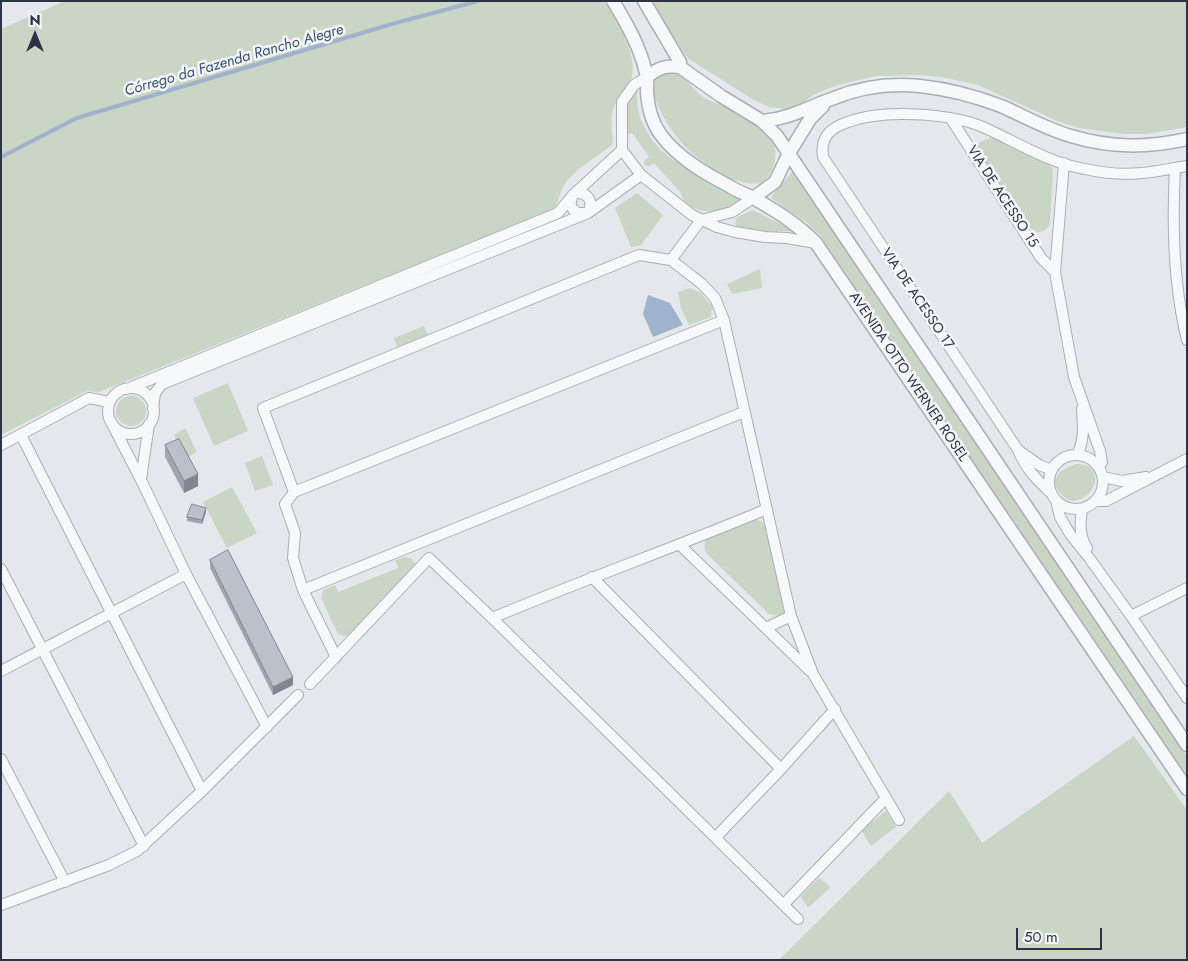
<!DOCTYPE html>
<html>
<head>
<meta charset="utf-8">
<style>
  body { margin:0 }
  #map { position:relative; width:1188px; height:961px; overflow:hidden; background:#e4e7ec; font-family:Jost,sans-serif }
  canvas { display:block }
  .frame { position:absolute; inset:0; border:2px solid #2b3445; pointer-events:none }
  .north { position:absolute; left:10px; top:10px; width:50px; height:50px; -webkit-text-stroke:4px #f4f6f9; paint-order:stroke; rotate:0deg; font-size:14px; font-weight:700; line-height:20px; text-align:center; color:#2b3445 }
  .north::after { content:''; display:block; margin:auto; width:18px; height:22px; background:#2b3445; clip-path:polygon(50% 0,100% 100%,50% 72%,0 100%) }
  .scale { position:absolute; left:1016px; top:928px; width:86px; height:22px; box-sizing:border-box; border:2px solid #2b3445; border-top:0; padding-left:6px; font-size:15px; line-height:18px; white-space:nowrap; color:#2b3445; -webkit-text-stroke:4px #f4f6f9; paint-order:stroke }
</style>
</head>
<body>
<div id="map">
<canvas width="1188" height="961"></canvas>
<div class="frame"></div>
<div class="north">N</div>
<div class="scale">50 m</div>
</div>
<script>
const context = document.querySelector('canvas').getContext('2d');
context.lineJoin = 'round';
function paint(path, color) {
  context.fillStyle = color;
  context.fill(path, 'evenodd');
}
function trace(path, color, width, dash) {
  context.strokeStyle = color;
  context.lineWidth = width;
  context.lineCap = dash ? 'butt' : 'round';
  context.setLineDash(dash || []);
  context.stroke(path);
}
function drawText(font, color, halo, rows, align = 'center') {
  context.font = font + ' Jost,sans-serif';
  context.lineWidth = 5;
  context.setLineDash([]);
  context.textBaseline = 'middle';
  context.strokeStyle = halo;
  context.fillStyle = color;
  for (const [text, x, y, turn = 0] of rows) {
    context.save();
    context.translate(x, y);
    context.rotate((+turn || 0) * Math.PI / 180);
    context.textAlign = isNaN(turn) ? turn : align;
    if (halo) context.strokeText(text, 0, 0);
    context.fillText(text, 0, 0);
    context.restore();
  }
}
paint(new Path2D(`
  M 65,1 L 604,1 C 615,19 638,54 632,77 C 630,86 616,99 613,110 C 609,123 614,133 612,145 C 598,156 573,170 564,186 C 558,195 560,202 552,210 L 99,392 L 87,391 L 1,435 L 1,29 Z
  M 652,1 L 1187,1 L 1187,127 L 1146,134 L 1123,134 L 1079,128 L 1057,121 L 978,85 L 941,77 L 920,75 L 876,76 L 837,85 L 815,94 L 803,103 L 794,108 L 785,109 L 769,107 L 752,99 L 689,59 L 670,35 Z
  M 675,71 C 687,79 694,91 706,99 C 714,103 723,105 731,109 C 744,116 760,127 770,139 C 776,146 777,155 774,164 C 772,170 769,178 762,182 C 739,191 694,158 680,141 C 669,128 657,108 653,91 C 652,86 654,81 655,76 Z
  M 636,90 L 638,90 C 633,111 647,136 661,150 C 667,156 676,161 683,166 C 701,179 719,193 741,198 C 730,217 685,216 681,193 L 654,163 L 649,166 L 644,165 L 644,161 L 649,157 L 632,133 L 626,135 L 625,102 Z
  M 990,138 L 996,138 L 1047,163 L 1053,169 L 1050,222 L 1049,226 L 1044,231 L 1037,232 L 1030,228 L 977,149 L 977,146 L 980,142 Z
  M 793,171 L 1187,756 L 1187,779 L 820,235 L 806,222 L 772,199 L 771,197 Z
  M 637,193 L 663,215 L 641,245 L 631,247 L 615,208 Z
  M 753,210 L 790,229 L 791,231 L 762,232 L 737,227 L 735,223 L 737,217 Z
  M 760,269 L 762,288 L 732,294 L 727,284 Z
  M 690,288 L 701,293 L 712,306 L 711,317 L 689,325 L 681,308 L 678,292 Z
  M 424,326 L 428,335 L 397,347 L 394,338 Z
  M 228,383 L 248,431 L 214,446 L 193,398 Z
  M116 411a15 15 0 1 1 30 0a15 15 0 1 1-30 0Z
  M 185,428 L 197,452 L 186,458 L 174,435 Z
  M 262,456 L 273,485 L 255,491 L 245,463 Z
  M 1075,464 C 1105,462 1100,498 1072,501 C 1062,498 1051,486 1057,476 C 1060,470 1069,467 1075,464 Z
  M 232,487 L 257,533 L 227,548 L 203,502 Z
  M 752,519 L 761,521 L 767,528 L 786,608 L 785,612 L 779,616 L 769,614 L 706,553 C 704,547 704,543 707,538 Z
  M 405,557 L 411,558 L 416,565 L 352,634 L 345,636 L 338,634 L 321,598 L 323,590 L 335,585 L 338,592 L 398,568 L 395,560 Z
  M 1134,736 L 1187,810 L 1187,960 L 779,960 L 949,791 L 982,843 Z
  M 886,811 L 896,827 L 871,846 L 861,830 Z
  M 819,878 L 831,887 L 808,908 L 801,896 Z`), '#c9d6c5');
paint(new Path2D(`
  M 648,295 L 670,303 L 683,325 L 653,337 L 643,314 Z`), '#9fb4cc');
trace(new Path2D(`
  M 1,157 L 77,118 L 392,24 L 478,1`), '#9fb4cc', 4);
const minor = new Path2D(`
  M 647,77 L 634,85 L 622,102 L 622,150 L 641,175 L 692,215 L 717,227 L 735,232 L 765,237 L 787,238 L 816,243
  M 951,119 L 1041,258 L 1055,272
  M 1064,163 L 1055,272 L 1074,377 L 1100,451 L 1102,462 L 1099,466
  M 1175,168 C 1172,224 1173,284 1187,340
  M 576,193 C 588,192 594,202 588,213 L 578,213 C 570,209 569,203 573,195 Z
  M 671,260 L 701,220 L 732,212 L 753,198
  M108 411a23 23 0 1 1 46 0a23 23 0 1 1-46 0Z
  M 127,389 L 558,213 L 573,195 L 622,150
  M 153,409 L 155,393 L 162,384 L 588,213 L 641,175
  M 110,420 L 143,484 L 186,574 L 267,727
  M 21,435 L 202,791
  M 1,445 L 89,398 L 109,402
  M 1018,450 L 1039,465 L 1052,470
  M1049 482a27 27 0 1 1 54 0a27 27 0 1 1-54 0Z
  M 1077,455 C 1085,439 1083,426 1082,409
  M 1103,477 L 1122,481 L 1146,477
  M 141,479 L 149,424
  M 294,492 L 724,320
  M 1051,493 C 1036,479 1026,469 1018,450 L 823,157 C 820,137 830,128 848,122 C 883,109 949,113 983,127 C 1017,142 1048,163 1085,169 C 1103,173 1123,175 1142,173 C 1157,172 1172,168 1187,166
  M 1056,500 L 1060,517 L 1070,534 L 1090,559 L 1131,616 L 1187,698
  M 1096,501 L 1106,501 L 1187,459
  M 1082,509 C 1080,524 1079,535 1087,548
  M 680,545 L 810,671
  M 1,569 L 144,846
  M 592,577 L 781,769
  M 303,590 L 744,412
  M 1131,616 L 1187,588
  M 492,618 C 583,580 676,547 767,509
  M 766,628 L 791,616
  M 336,657 L 303,590 L 293,558 L 295,533 L 285,504 L 294,492 L 263,408 L 639,255 L 671,260 L 702,284 L 715,298 L 724,320 L 791,616 L 813,674 L 899,820
  M 1,671 L 186,574
  M 310,684 L 429,558 L 492,618 L 798,919
  M 1,759 L 65,882
  M 716,837 L 781,769 L 835,709
  M 784,904 L 886,798
  M 1,905 L 109,865 L 137,851 L 202,791 L 298,695`);
const tertiary = new Path2D(`
  M 613,1 C 627,24 640,47 646,73 C 648,80 647,86 647,92 C 648,108 652,123 661,135 C 678,158 706,174 731,187 C 738,192 747,194 755,199 C 778,212 797,224 816,243 L 1187,789
  M 644,1 L 680,62 L 680,67 L 721,96 L 762,121 L 777,136 L 1187,745
  M 647,77 C 658,68 666,65 680,67
  M 762,121 C 790,119 808,107 834,98 C 861,87 891,83 920,86 C 947,89 975,96 1001,106 C 1024,116 1046,129 1071,136 C 1111,148 1146,148 1187,139
  M 753,198 L 775,182 L 789,153 L 810,119 L 823,106`);
trace(minor, '#a9aeb7', 12);
trace(tertiary, '#a9aeb7', 15);
trace(minor, '#f7f8fa', 10);
trace(tertiary, '#f7f8fa', 12);
paint(new Path2D(`
  M 165,445 L 198,486 L 184,493 L 165,457 Z
  M 206,512 L 202,524 L 187,521 L 187,517 Z
  M 210,560 L 293,685 L 273,695 L 210,568 Z`), '#a1a5ae');
paint(new Path2D(`
  M 198,474 L 198,486 L 184,493 L 184,481 Z
  M 206,508 L 206,512 L 202,524 L 202,520 Z
  M 293,677 L 293,685 L 273,695 L 273,687 Z`), '#83868d');
const building = new Path2D(`
  M 179,439 L 198,474 L 184,481 L 165,445 Z
  M 192,504 L 206,508 L 202,520 L 187,517 Z
  M 228,550 L 293,677 L 273,687 L 210,560 Z`);
paint(building, '#bbc0ca');
trace(building, '#83868d', 1);
drawText('14px', '#2b3445', '#f4f6f9', [
  ["VIA DE ACESSO 15",1002,197,57],
  ["VIA DE ACESSO 17",917,299,56],
  ["AVENIDA OTTO WERNER ROSEL",908,377,56]
]);
drawText('italic 15px', '#34527a', '#f4f6f9', [
  ["Córrego da Fazenda Rancho Alegre",234,61,-16]
]);
</script>
</body>
</html>
